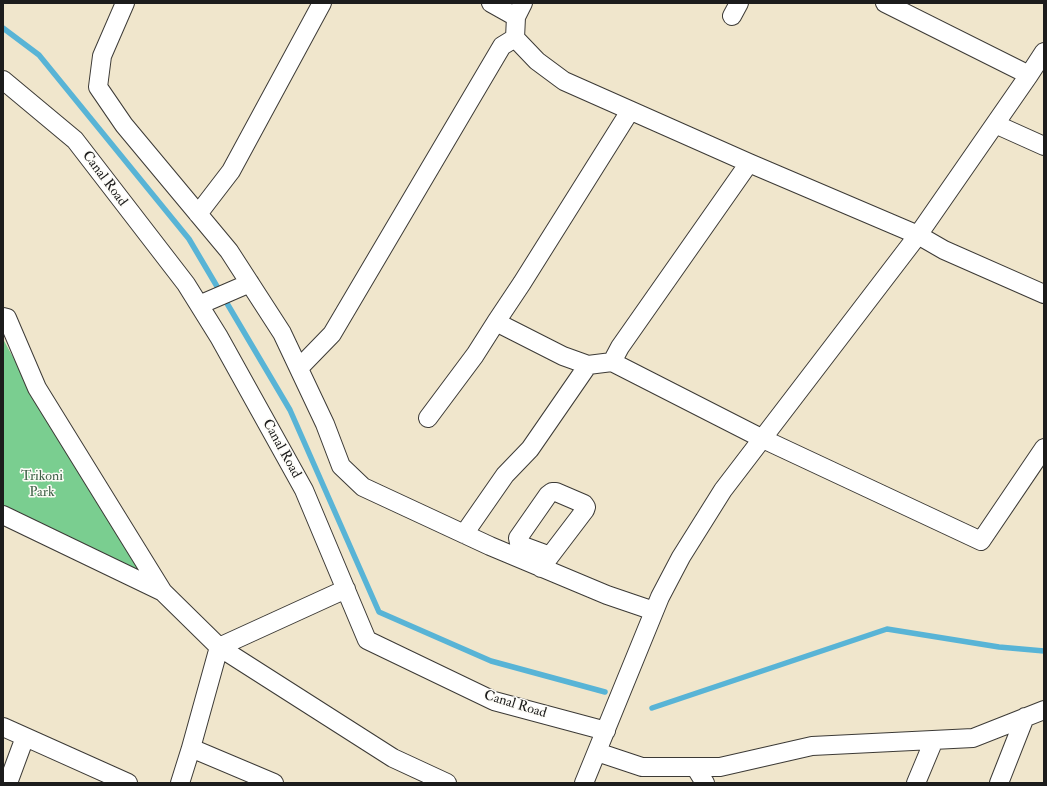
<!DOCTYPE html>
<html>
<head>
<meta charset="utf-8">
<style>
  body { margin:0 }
  #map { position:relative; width:1047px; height:786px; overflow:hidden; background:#f0e6cc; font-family:"IM FELL Double Pica",serif }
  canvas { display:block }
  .frame { position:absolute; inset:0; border:4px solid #1c1c1c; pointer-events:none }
</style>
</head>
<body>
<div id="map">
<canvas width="1047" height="786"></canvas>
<div class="frame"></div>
</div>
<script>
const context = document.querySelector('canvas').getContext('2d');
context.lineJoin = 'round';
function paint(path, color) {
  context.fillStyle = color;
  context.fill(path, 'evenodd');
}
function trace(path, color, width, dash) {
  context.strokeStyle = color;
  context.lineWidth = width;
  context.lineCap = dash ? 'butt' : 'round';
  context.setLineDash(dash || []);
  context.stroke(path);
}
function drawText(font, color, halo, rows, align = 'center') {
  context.font = font + ' "IM FELL Double Pica",serif';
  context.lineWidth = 3;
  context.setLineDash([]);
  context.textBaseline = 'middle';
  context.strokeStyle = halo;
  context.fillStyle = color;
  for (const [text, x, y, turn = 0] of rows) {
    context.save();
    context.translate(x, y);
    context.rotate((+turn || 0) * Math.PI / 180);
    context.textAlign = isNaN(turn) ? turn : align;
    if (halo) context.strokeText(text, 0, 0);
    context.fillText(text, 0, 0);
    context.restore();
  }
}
paint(new Path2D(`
  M 3,339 L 39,404 L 147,584 L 3,509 Z`), '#7ace90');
trace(new Path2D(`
  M 3,28 L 39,55 L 189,239 L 290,410 L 379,612 L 491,661 L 605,692
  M 652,708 L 887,629 L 999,647 L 1044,651`), '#58b4d6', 5.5);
const minor = new Path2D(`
  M 125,3 L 102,56 L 98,87 L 124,125 L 229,251 L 282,333 L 325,424 L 341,466 L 363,487 L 490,546 L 607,595 L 654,611
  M 491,3 L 516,17
  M 523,3 L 516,17 L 515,38 L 537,61 L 564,81 L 749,163 L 918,235 L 944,250 L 1044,294
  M 885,3 L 1029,75
  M 732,16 L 739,3
  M 3,80 L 75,140 L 186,284 L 219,337 L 304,490 L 367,640 L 494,701 L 606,731
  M 630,111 L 522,283 L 496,322 L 563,356 L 588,365 L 612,362 L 763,439 L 981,541 L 1044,448
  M 995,124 L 1044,146
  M 198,214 L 231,171 L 322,3
  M 199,305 L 250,283
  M 3,317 L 7,318 L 37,388 L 163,592
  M 612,362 L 620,347 L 749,163
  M 299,368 L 332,334 L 502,46 L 515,38
  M 428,418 L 475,355 L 496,322
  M 3,515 L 163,592 L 219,647 L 393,758 L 447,783
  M 464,534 L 505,475 L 530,449 L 588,365
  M 541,568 L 550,556 L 585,510 L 586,507 L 584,504 L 556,492 L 552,492 L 548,495 L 518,538 L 519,543 L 523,546 L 550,556
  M 3,727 L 128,783
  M 597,752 L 642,767 L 720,767 L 812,746 L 973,738 L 1044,710
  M 695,767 L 705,783
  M 8,783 L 25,737
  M 180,783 L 191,748
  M 274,783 L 191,748 L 219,647 L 346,589
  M 584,783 L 660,597 L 681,557 L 723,490 L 918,235 L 1029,75 L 1044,52
  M 916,783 L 934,740
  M 999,783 L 1025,717`);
trace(minor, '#3c3a36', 20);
trace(minor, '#fff', 18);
drawText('14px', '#1c1c1c', '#fdfcf7', [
  ["Canal Road",104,179,53],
  ["Canal Road",281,449,61],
  ["Canal Road",515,705,17]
]);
drawText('14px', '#42634a', '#fdfcf7', [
  ["Trikoni",42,477],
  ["Park",42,493]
]);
</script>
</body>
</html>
